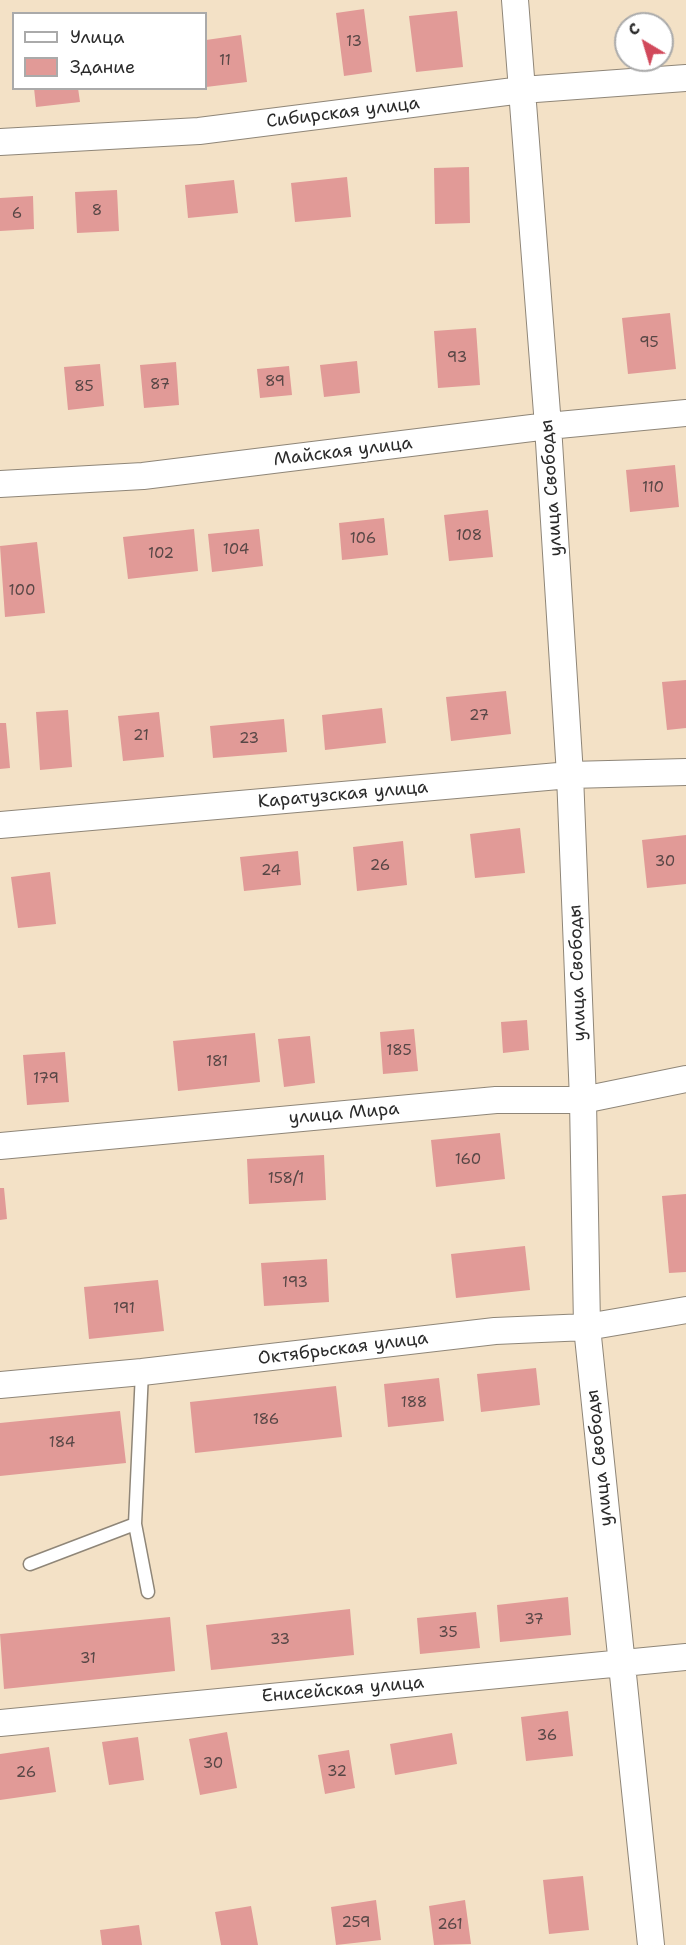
<!DOCTYPE html>
<html>
<head>
<meta charset="utf-8">
<style>
  body { margin:0 }
  #map { position:relative; width:686px; height:1945px; overflow:hidden; background:#f3e1c6; font-family:"Shantell Sans",sans-serif }
  canvas { display:block }
  .legend { position:absolute; left:12px; top:12px; width:195px; height:78px; box-sizing:border-box; background:#fff; border:2px solid #aaa; margin:0; padding:8px 10px; list-style:none; font-size:18px; color:#2b2b2b }
  .legend li { display:flex; align-items:center; gap:12px; height:30px }
  .legend b { width:30px; border:2px solid #aaa }
  .north { position:absolute; left:614px; top:12px; width:60px; height:60px; box-sizing:border-box; background:#fff; border:2px solid #aaa; border-radius:50%; rotate:322deg; font-size:16px; font-weight:700; line-height:24px; text-align:center; color:#2b2b2b }
  .north::after { content:''; display:block; margin:auto; width:21px; height:27px; background:#d1495b; clip-path:polygon(50% 0,100% 100%,50% 72%,0 100%) }
</style>
</head>
<body>
<div id="map">
<canvas width="686" height="1945"></canvas>
<ul class="legend">
<li><b style="height:8px;background:#fff"></b>Улица</li>
<li><b style="height:16px;background:#e19a97"></b>Здание</li>
</ul>
<div class="north">С</div>
</div>
<script>
const context = document.querySelector('canvas').getContext('2d');
context.lineJoin = 'round';
function paint(path, color) {
  context.fillStyle = color;
  context.fill(path, 'evenodd');
}
function trace(path, color, width, dash) {
  context.strokeStyle = color;
  context.lineWidth = width;
  context.lineCap = dash ? 'butt' : 'round';
  context.setLineDash(dash || []);
  context.stroke(path);
}
function drawText(font, color, halo, rows, align = 'center') {
  context.font = font + ' "Shantell Sans",sans-serif';
  context.lineWidth = 6;
  context.setLineDash([]);
  context.textBaseline = 'middle';
  context.strokeStyle = halo;
  context.fillStyle = color;
  for (const [text, x, y, turn = 0] of rows) {
    context.save();
    context.translate(x, y);
    context.rotate((+turn || 0) * Math.PI / 180);
    context.textAlign = isNaN(turn) ? turn : align;
    if (halo) context.strokeText(text, 0, 0);
    context.fillText(text, 0, 0);
    context.restore();
  }
}
paint(new Path2D(`
  M 364,9 L 372,72 L 344,76 L 336,13 Z
  M 457,11 L 463,67 L 416,72 L 409,16 Z
  M 241,35 L 247,82 L 206,87 L 206,40 Z
  M 34,88 L 78,88 L 80,102 L 36,107 Z
  M 469,167 L 470,223 L 435,224 L 434,168 Z
  M 347,177 L 351,217 L 295,222 L 291,183 Z
  M 234,180 L 238,213 L 188,218 L 185,185 Z
  M 117,190 L 119,231 L 77,233 L 75,192 Z
  M 33,196 L 34,229 L 0,231 L 0,198 Z
  M 670,313 L 676,369 L 628,374 L 622,318 Z
  M 476,328 L 480,385 L 438,388 L 434,331 Z
  M 357,361 L 360,393 L 324,397 L 320,365 Z
  M 176,362 L 179,405 L 144,408 L 140,365 Z
  M 100,364 L 104,406 L 68,410 L 64,367 Z
  M 289,366 L 292,395 L 260,398 L 257,369 Z
  M 675,465 L 679,507 L 630,512 L 626,470 Z
  M 488,510 L 493,557 L 449,561 L 444,515 Z
  M 384,518 L 388,555 L 342,560 L 339,523 Z
  M 194,529 L 198,571 L 128,579 L 123,537 Z
  M 259,529 L 263,566 L 212,572 L 208,534 Z
  M 37,542 L 45,613 L 5,617 L 0,546 Z
  M 686,680 L 686,728 L 667,730 L 662,682 Z
  M 506,691 L 511,734 L 451,741 L 446,697 Z
  M 382,708 L 386,743 L 325,750 L 322,715 Z
  M 68,710 L 72,767 L 40,770 L 36,712 Z
  M 159,712 L 164,757 L 123,761 L 118,716 Z
  M 284,719 L 287,752 L 213,758 L 210,726 Z
  M 0,723 L 6,723 L 10,768 L 0,769 Z
  M 520,828 L 525,873 L 475,878 L 470,834 Z
  M 686,835 L 686,884 L 647,888 L 642,840 Z
  M 403,841 L 407,885 L 357,891 L 353,847 Z
  M 298,851 L 301,885 L 244,891 L 240,857 Z
  M 50,872 L 56,924 L 18,928 L 11,877 Z
  M 527,1020 L 529,1050 L 503,1053 L 501,1022 Z
  M 414,1029 L 418,1071 L 383,1074 L 380,1032 Z
  M 255,1033 L 260,1082 L 178,1091 L 173,1041 Z
  M 310,1036 L 315,1083 L 284,1087 L 278,1039 Z
  M 65,1052 L 69,1102 L 27,1105 L 23,1055 Z
  M 500,1133 L 505,1179 L 436,1187 L 431,1140 Z
  M 324,1155 L 326,1200 L 249,1204 L 247,1159 Z
  M 0,1188 L 4,1188 L 7,1219 L 0,1220 Z
  M 686,1194 L 686,1272 L 669,1273 L 662,1196 Z
  M 525,1246 L 530,1290 L 456,1298 L 451,1254 Z
  M 327,1259 L 329,1302 L 264,1306 L 261,1263 Z
  M 158,1280 L 164,1331 L 89,1339 L 84,1287 Z
  M 536,1368 L 540,1405 L 481,1412 L 477,1374 Z
  M 439,1378 L 444,1421 L 388,1427 L 384,1384 Z
  M 336,1386 L 342,1437 L 195,1453 L 190,1402 Z
  M 120,1411 L 126,1463 L 0,1476 L 0,1423 Z
  M 568,1597 L 571,1635 L 500,1642 L 497,1605 Z
  M 350,1609 L 354,1655 L 211,1670 L 206,1625 Z
  M 476,1612 L 480,1648 L 420,1654 L 417,1618 Z
  M 170,1617 L 175,1671 L 4,1689 L 0,1634 Z
  M 568,1711 L 573,1756 L 526,1761 L 521,1717 Z
  M 227,1732 L 237,1788 L 200,1795 L 189,1739 Z
  M 452,1733 L 457,1764 L 395,1775 L 390,1744 Z
  M 138,1737 L 144,1780 L 109,1785 L 102,1742 Z
  M 49,1747 L 56,1792 L 0,1800 L 0,1754 Z
  M 349,1750 L 355,1788 L 325,1794 L 318,1755 Z
  M 583,1876 L 589,1930 L 549,1934 L 543,1880 Z
  M 376,1900 L 381,1940 L 336,1945 L 331,1907 Z
  M 465,1900 L 471,1944 L 434,1945 L 429,1906 Z
  M 251,1906 L 258,1945 L 221,1945 L 215,1912 Z
  M 139,1925 L 142,1945 L 102,1945 L 100,1930 Z`), '#e19a97');
const lane = new Path2D(`
  M 135,1524 L 148,1592
  M 30,1564 L 135,1524 L 142,1372`);
const street = new Path2D(`
  M 515,0 L 548,426 L 570,775 L 583,1100 L 587,1327 L 651,1945
  M 0,142 L 199,131 L 522,90 L 686,78
  M 0,484 L 143,476 L 548,426 L 686,413
  M 0,825 L 570,775 L 686,772
  M 0,1146 L 496,1100 L 583,1100 L 686,1079
  M 0,1385 L 142,1372 L 495,1331 L 587,1327 L 686,1310
  M 0,1723 L 686,1657`);
trace(lane, '#8f8678', 15);
trace(street, '#8f8678', 28);
trace(lane, '#fff', 12);
trace(street, '#fff', 26);
drawText('15px', '#584746', null, [
  ["13",354,42],
  ["11",225,61],
  ["8",97,211],
  ["6",17,214],
  ["95",649,343],
  ["93",457,358],
  ["89",275,382],
  ["87",160,385],
  ["85",84,387],
  ["110",653,488],
  ["108",469,536],
  ["106",363,539],
  ["104",236,550],
  ["102",161,554],
  ["100",22,591],
  ["27",479,716],
  ["21",141,736],
  ["23",249,739],
  ["30",665,862],
  ["26",380,866],
  ["24",271,871],
  ["185",399,1051],
  ["181",217,1062],
  ["179",46,1079],
  ["160",468,1160],
  ["158/1",286,1179],
  ["193",295,1283],
  ["191",124,1309],
  ["188",414,1403],
  ["186",266,1420],
  ["184",62,1443],
  ["37",534,1620],
  ["35",448,1633],
  ["33",280,1640],
  ["31",88,1659],
  ["36",547,1736],
  ["30",213,1764],
  ["32",337,1772],
  ["26",26,1773],
  ["259",356,1923],
  ["261",450,1925]
]);
drawText('18px', '#2b2b2b', '#fff', [
  ["Сибирская улица",343,113,-7],
  ["Майская улица",343,452,-7],
  ["улица Свободы",552,488,-94],
  ["Каратузская улица",343,795,-5],
  ["улица Свободы",578,973,-92],
  ["улица Мира",344,1114,-5],
  ["Октябрьская улица",343,1349,-7],
  ["улица Свободы",600,1458,-96],
  ["Енисейская улица",343,1690,-5]
]);
</script>
</body>
</html>
